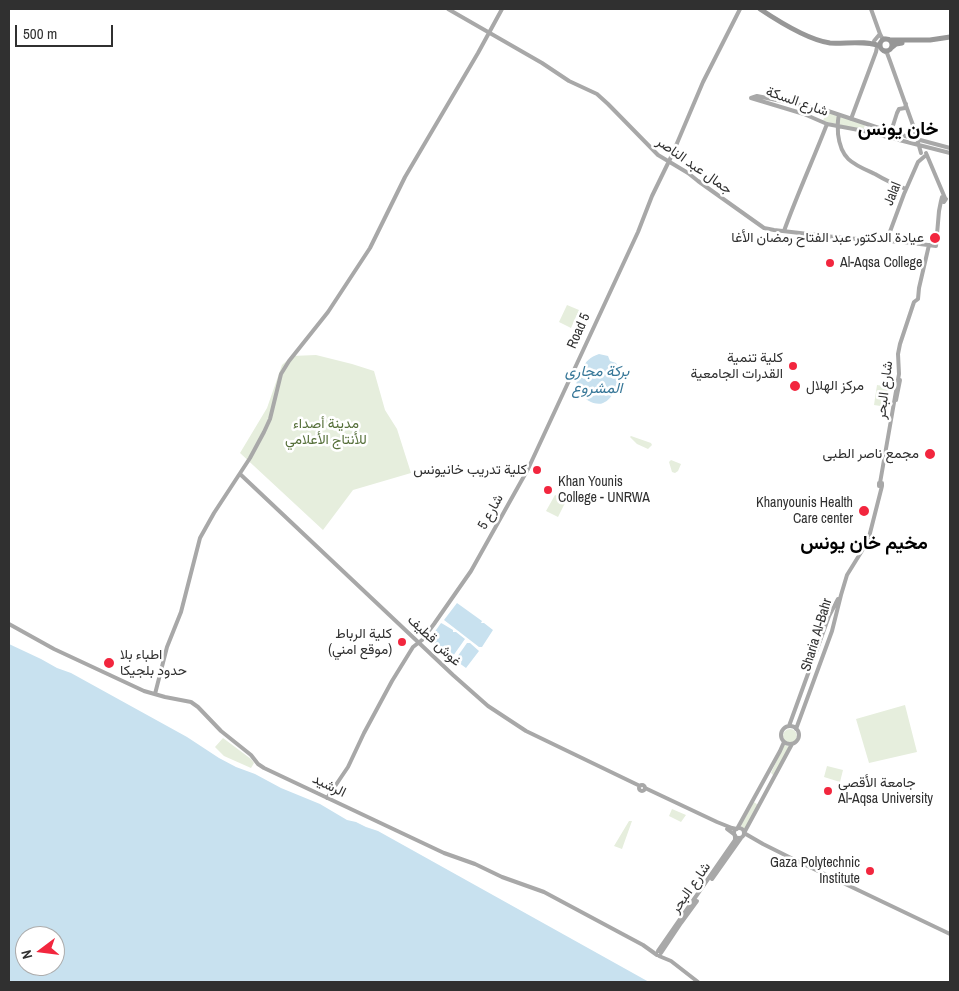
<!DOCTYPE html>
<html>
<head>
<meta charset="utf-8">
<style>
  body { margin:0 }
  #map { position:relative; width:959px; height:991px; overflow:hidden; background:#fff; font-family:"Archivo Narrow",sans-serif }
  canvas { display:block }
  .frame { position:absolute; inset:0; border:10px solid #303030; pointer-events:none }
  .north { position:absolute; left:15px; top:926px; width:50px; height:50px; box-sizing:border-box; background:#fff; border:1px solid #acacac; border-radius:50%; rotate:255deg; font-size:14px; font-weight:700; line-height:20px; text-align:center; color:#303030 }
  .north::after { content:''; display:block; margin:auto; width:18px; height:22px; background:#f2263e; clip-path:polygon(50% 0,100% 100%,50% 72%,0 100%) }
  .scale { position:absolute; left:15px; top:25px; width:98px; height:22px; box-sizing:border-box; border:2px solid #303030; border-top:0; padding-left:6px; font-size:15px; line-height:18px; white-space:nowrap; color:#303030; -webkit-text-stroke:4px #fff; paint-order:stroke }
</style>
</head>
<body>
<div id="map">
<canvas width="959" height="991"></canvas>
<div class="frame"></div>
<div class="north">N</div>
<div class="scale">500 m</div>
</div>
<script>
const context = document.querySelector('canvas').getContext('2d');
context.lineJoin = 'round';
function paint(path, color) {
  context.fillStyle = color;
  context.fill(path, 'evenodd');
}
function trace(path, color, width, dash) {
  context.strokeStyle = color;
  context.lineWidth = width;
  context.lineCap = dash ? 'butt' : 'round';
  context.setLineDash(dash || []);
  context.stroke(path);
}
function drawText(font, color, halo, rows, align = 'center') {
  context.font = font + ' "Archivo Narrow",Vazirmatn,sans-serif';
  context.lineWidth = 5;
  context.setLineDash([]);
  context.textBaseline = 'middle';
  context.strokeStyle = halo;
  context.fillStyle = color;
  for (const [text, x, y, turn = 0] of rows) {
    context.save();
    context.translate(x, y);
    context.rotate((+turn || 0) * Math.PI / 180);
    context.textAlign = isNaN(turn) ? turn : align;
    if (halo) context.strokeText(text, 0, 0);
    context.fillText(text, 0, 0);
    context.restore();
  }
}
paint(new Path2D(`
  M 826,112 L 865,125 L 863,130 L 823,121 Z
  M 567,305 L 579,310 L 571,328 L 559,322 Z
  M 316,355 L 352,364 L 374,371 L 385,410 L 397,429 L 411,473 L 353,490 L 323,530 L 240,453 L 267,408 L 282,365 L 292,356 Z
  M 877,385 L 890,387 L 887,407 L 874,405 Z
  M 631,436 L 651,443 L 652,445 L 648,449 L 637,444 L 630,437 Z
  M 671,460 L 681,464 L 678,471 L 675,473 L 672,472 L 669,462 Z
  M 555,495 L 566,501 L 558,517 L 546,511 Z
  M 905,705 L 917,752 L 869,763 L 856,719 Z
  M783 736a7 7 0 1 1 14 0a7 7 0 1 1-14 0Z
  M 223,738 L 251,759 L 254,763 L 251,768 L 224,756 L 215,747 Z
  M 784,745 L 786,745 L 789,747 L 775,774 L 773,775 L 771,773 Z
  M 827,766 L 843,770 L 840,782 L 824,777 Z
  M 754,802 L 758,805 L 745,828 L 743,828 L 741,825 Z
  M 672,809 L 686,815 L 681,822 L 669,816 Z
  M 629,821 L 632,821 L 622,849 L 614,846 Z`), '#e6eedd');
paint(new Path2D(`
  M 599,354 L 608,356 L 610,361 L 616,363 L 621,374 C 617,383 614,399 603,403 C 599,405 592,403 589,401 C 575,393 573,382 582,369 C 586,361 590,357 599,354 Z
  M 457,603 L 482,621 L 481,623 L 484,623 L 493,630 L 482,647 L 479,647 L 444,620 Z
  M 441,623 L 443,624 L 453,630 L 453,632 L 456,632 L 465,639 L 453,656 L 442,650 L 442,647 L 439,647 L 429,640 Z
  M 467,643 L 470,643 L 479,651 L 466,668 L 455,660 Z
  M 9,644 L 41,659 L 57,668 L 71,673 L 187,737 L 219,758 L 236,767 L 255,774 L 281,788 L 320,804 L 347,820 L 356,822 L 366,827 L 378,831 L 649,982 L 9,982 ZM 25,936 L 55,936 L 55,966 L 25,966 Z`), '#c8e1ef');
trace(new Path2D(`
  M 448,9 L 542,63 L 569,81 L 597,94 L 608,104 L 658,155 L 688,173 L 698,181 L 764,228 L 774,230 L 843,238 L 904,242 L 936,246 L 939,211 L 941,201
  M 871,9 L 880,34 L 882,38 L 886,39
  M 874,41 L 879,35
  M 883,51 L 887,53 L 890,61 L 914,128 L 921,153
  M 751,98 L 804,114 L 827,124 L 864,131 L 950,153
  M 751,98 L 757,96 L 825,110 L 894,133 L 950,148
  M 839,115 C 837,122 838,127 838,134 C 841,160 853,164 875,174 C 885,180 896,185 906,189
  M 851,119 L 876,52 L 877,47 L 875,44
  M 889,138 L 897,113 L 899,109 L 905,108 L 906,104
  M 926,153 L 945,198
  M 942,197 L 946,199 L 944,202 L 941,201 Z
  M 784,231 C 797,195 813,160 827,124
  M 891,242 L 888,237 L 904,194 L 918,162 L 925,156
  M 896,400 L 900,380
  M 240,474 L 453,675 L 488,706 L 526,731 L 640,786
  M 880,483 L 899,374 L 898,354 L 900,344 L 914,302 L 918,299 L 919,288 L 929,245
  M 9,624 L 54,649 L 144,691 L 165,697 L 191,702 L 198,707 L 221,731 L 251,755 L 258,764 L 264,768 L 444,853 L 475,864 L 502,877 L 544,892 L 643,945 L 657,955
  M 155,694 L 167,647 L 181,612 L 200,538 L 214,513 L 250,458 L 264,432 L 270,419 L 281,374 L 289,361 L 328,312 L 370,248 L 405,177 L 478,53 L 502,9
  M 789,726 L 829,616 L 838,599
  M781 735a9 9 0 1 1 18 0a9 9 0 1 1-18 0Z
  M 796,729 L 832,631 L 841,595 L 847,575 L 868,541 L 882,486 L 879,486 L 879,483 L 882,483 L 882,486
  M 792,744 L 744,833 L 763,844 L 793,859 L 950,934
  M639 788a3 3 0 1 1 6 0a3 3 0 1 1-6 0Z
  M 645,788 L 717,822 L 732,828 L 737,829 L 780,751 L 784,742
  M 327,798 L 348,767 L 364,733 L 392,681 L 413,647 L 422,640 L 434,624 L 471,571 L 528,469 L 638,232 L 652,196 L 672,155 L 703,82 L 740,9
  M734 833a5 5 0 1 1 10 0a5 5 0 1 1-10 0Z
  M 712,879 L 741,838
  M 658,951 L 735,840 L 735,835 L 727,829
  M 661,953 L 681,923 L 697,901
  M 659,956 L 671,961 L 698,982`), '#a8a8a8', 4);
trace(new Path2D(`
  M 760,9 C 778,21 808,40 830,43 C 845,44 866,40 880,46
  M880 45a6 6 0 1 1 12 0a6 6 0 1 1-12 0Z
  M 890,40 L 930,40 L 950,37
  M 891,48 L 896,44 L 902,43`), '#979797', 5);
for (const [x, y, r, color] of [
  [935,238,6,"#f2263e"],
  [830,263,5,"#f2263e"],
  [793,366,5,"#f2263e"],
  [795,386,6,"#f2263e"],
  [930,454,6,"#f2263e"],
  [537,470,5,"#f2263e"],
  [548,490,5,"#f2263e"],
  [864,511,6,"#f2263e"],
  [402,642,5,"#f2263e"],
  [109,663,6,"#f2263e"],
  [828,791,5,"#f2263e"],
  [870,871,5,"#f2263e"]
]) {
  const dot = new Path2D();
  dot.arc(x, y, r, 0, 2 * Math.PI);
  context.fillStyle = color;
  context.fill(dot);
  trace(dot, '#fff', 2);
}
drawText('14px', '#303030', '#fff', [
  ["شارع السكة",797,102,19],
  ["جمال عبد الناصر",694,166,35],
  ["Jalal",893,194,-68],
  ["Road 5",579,331,-66],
  ["شارع البحر",885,390,-83],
  ["شارع 5",491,512,-61],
  ["Sharia Al-Bahr",817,635,-73],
  ["غوش قطيف",434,641,43],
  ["الرشيد",329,786,26],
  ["شارع البحر",691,888,-55]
]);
drawText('14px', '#303030', '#fff', [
  ["عيادة الدكتور عبد الفتاح رمضان الأغا",924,238],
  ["Al-Aqsa College",840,263,"left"],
  ["كلية تنمية",783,358],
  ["القدرات الجامعية",783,374],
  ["مركز الهلال",806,386,"left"],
  ["مجمع ناصر الطبى",919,454],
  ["كلية تدريب خانيونس",527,470],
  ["Khan Younis",558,482,"left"],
  ["College - UNRWA",558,498,"left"],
  ["Khanyounis Health",853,503],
  ["Care center",853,519],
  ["كلية الرباط",392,634],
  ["(موقع امني)",392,650],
  ["اطباء بلا",120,655,"left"],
  ["حدود بلجيكا",120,671,"left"],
  ["جامعة الأقصى",838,783,"left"],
  ["Al-Aqsa University",838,799,"left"],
  ["Gaza Polytechnic",860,863],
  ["Institute",860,879]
], 'right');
drawText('14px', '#556f39', '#fff', [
  ["مدينة أصداء",326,424],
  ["للأنتاج الأعلامي",326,440]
]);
drawText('italic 15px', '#377798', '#fff', [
  ["بركة مجارى",597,372],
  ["المشروع",597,389]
]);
drawText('bold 19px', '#000', '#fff', [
  ["خان يونس",898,130],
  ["مخيم خان يونس",864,544]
]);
</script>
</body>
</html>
